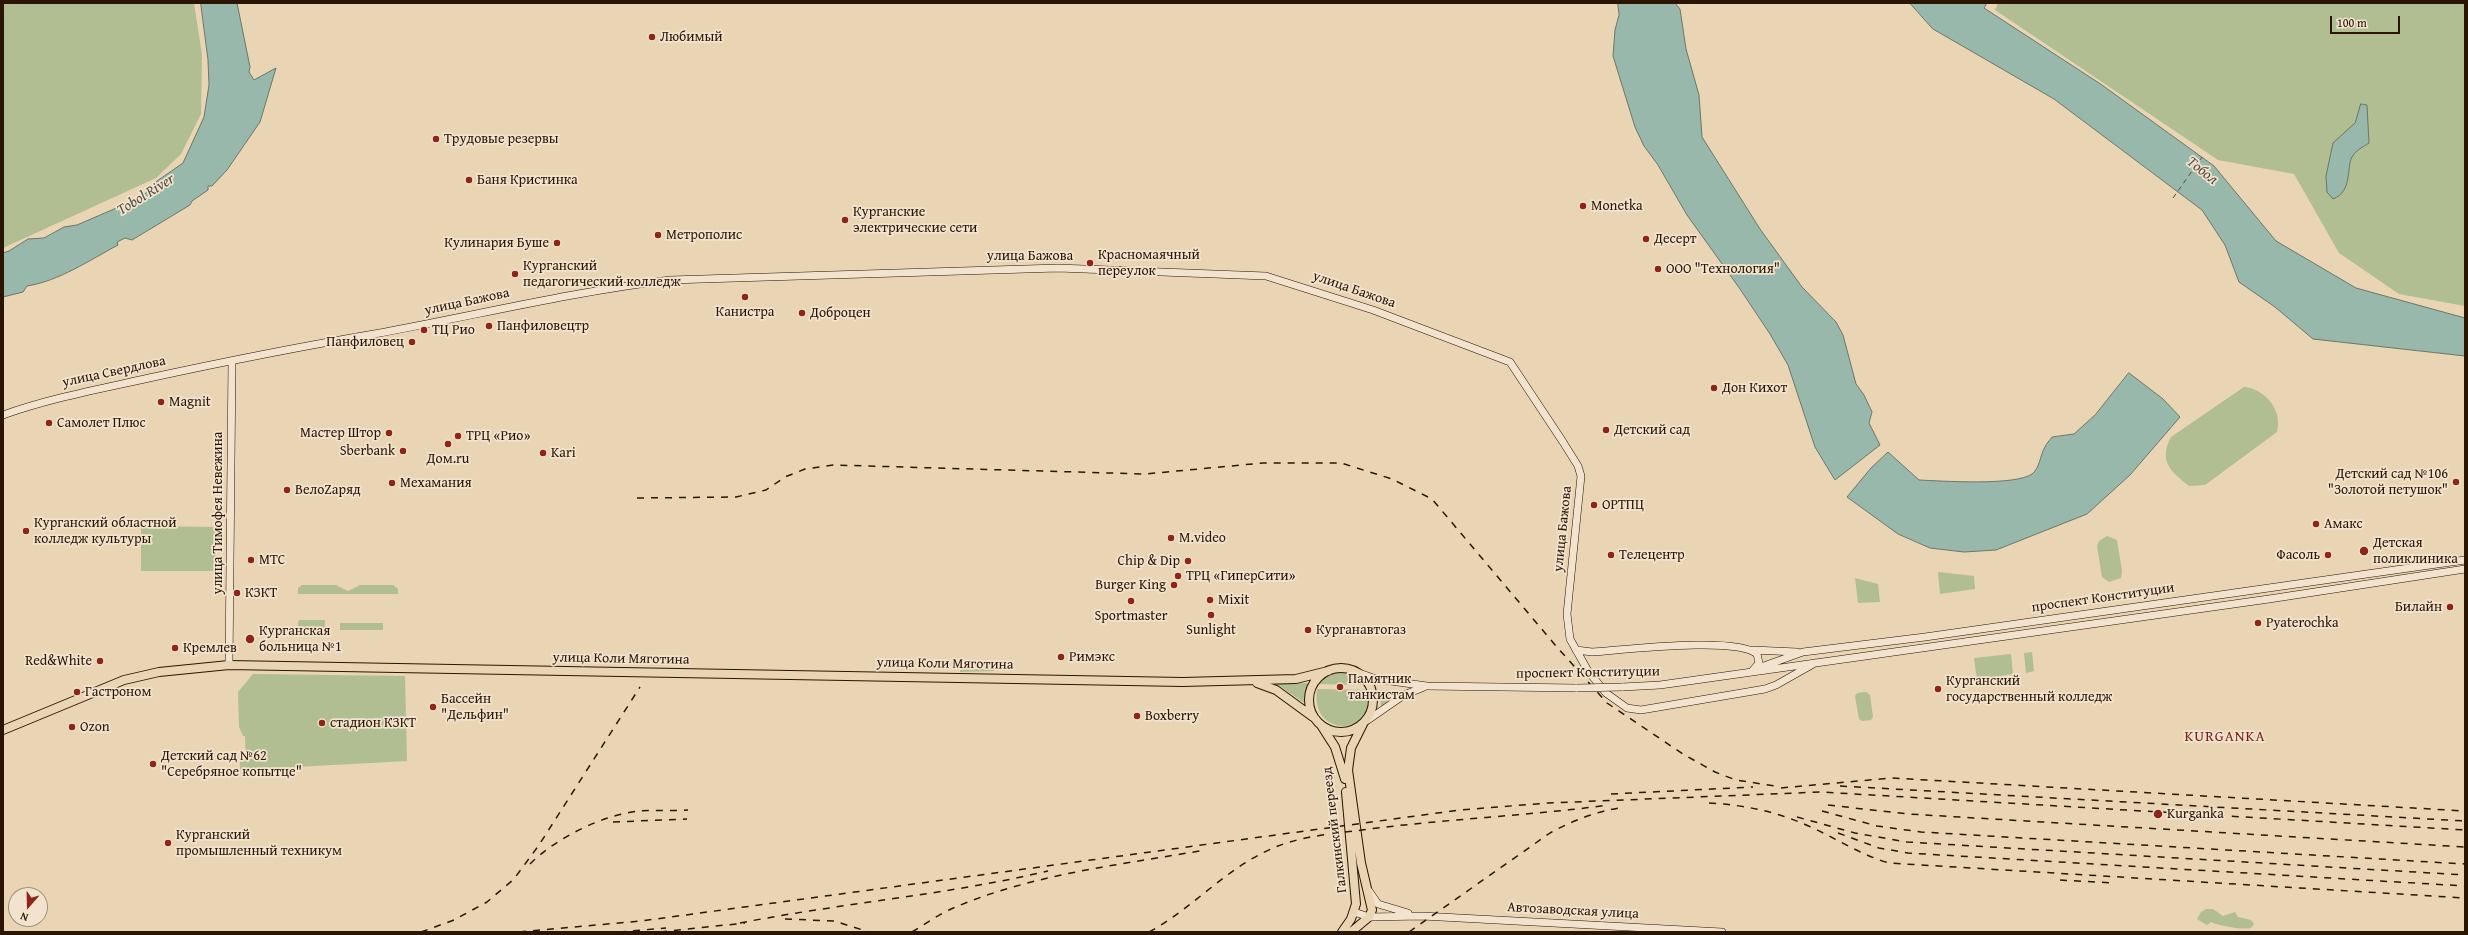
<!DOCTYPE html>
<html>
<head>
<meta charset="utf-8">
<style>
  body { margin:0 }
  #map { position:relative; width:2468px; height:935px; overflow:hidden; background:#e9d4b3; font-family:"Gentium Book Plus",serif }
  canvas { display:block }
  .frame { position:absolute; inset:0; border:4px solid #2a1502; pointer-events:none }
  .north { position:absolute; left:8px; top:887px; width:40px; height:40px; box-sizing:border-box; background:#f1e3ce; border:1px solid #a1917c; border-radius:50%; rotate:200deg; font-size:11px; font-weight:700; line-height:16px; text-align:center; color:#2a1502 }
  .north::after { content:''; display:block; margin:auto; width:14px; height:18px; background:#8f2418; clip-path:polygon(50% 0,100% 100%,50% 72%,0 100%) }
  .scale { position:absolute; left:2330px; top:16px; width:70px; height:18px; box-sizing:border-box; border:2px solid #2a1502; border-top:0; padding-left:5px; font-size:12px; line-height:14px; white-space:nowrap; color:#2a1502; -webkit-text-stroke:3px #f1e3ce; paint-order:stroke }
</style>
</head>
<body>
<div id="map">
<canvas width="2468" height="935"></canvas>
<div class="frame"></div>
<div class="north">N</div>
<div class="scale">100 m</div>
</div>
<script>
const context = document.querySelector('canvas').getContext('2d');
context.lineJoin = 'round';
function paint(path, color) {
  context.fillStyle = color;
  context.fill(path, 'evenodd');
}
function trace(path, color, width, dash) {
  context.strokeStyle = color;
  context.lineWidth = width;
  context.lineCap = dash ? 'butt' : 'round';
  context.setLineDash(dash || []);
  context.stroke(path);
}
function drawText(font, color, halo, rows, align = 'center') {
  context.font = font + ' "Gentium Book Plus",serif';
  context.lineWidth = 3.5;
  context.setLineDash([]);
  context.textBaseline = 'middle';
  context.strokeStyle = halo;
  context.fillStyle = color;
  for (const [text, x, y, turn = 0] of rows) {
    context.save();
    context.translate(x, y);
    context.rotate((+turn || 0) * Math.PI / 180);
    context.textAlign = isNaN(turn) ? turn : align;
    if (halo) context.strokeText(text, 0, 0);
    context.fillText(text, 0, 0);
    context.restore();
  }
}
paint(new Path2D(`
  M 3,3 L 194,3 L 202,55 L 201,114 L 181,154 L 156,178 L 3,248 Z
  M 1998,3 L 2465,3 L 2465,306 L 2399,294 L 2339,253 L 2294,174 L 2218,160 L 1995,10 Z
  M 2244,387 C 2265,389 2283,410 2277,432 L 2205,485 L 2189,486 C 2171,472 2158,461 2171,437 Z
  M 141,526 L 217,527 L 216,571 L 141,571 Z
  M 2107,536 L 2117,540 L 2122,571 L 2121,578 L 2109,582 L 2102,577 L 2097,546 L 2099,541 Z
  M 1938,572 L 1974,576 L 1975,589 L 1940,594 Z
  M 1855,578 L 1878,584 L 1880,602 L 1858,603 Z
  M 302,585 L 336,585 L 348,591 L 360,585 L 393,585 L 398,589 L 398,594 L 298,594 L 298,588 Z
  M 299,620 L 325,620 L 325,629 L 297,628 Z
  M 340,623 L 383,623 L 383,630 L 340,630 Z
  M 2032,652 L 2034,671 L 2026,673 L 2024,653 Z
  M 2011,654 L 2013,674 L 1977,680 L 1974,658 Z
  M 960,669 L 994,669 L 994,671 L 960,672 Z
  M 1341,672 L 1357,676 L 1365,685 L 1318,684 L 1330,674 Z
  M 253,674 L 405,676 L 407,761 L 240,770 L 240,760 L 246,760 L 245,736 L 243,736 L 239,727 L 238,692 Z
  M 1274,682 L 1308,683 L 1309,684 L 1306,691 L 1306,704 Z
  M 1317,689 L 1370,690 C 1381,734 1310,742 1317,689 Z
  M 1380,691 L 1381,690 L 1402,691 L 1381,708 Z
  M 1866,692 L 1870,695 L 1873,717 L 1871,720 L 1862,721 L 1859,719 L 1855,696 L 1857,693 Z
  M 2206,909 L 2213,909 L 2223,916 L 2235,912 L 2238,917 L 2251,920 L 2254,924 L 2251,928 C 2243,930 2219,926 2211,922 L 2207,925 L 2197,919 L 2201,912 Z`), '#b0be91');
const water = new Path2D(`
  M 201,3 L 237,3 L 250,67 L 249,72 L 254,80 L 276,68 L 260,122 L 227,170 L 212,186 L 208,186 L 208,190 L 192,201 L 190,205 L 132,240 L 125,238 L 117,242 L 118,245 C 90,260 59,281 27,286 L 23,292 L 3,297 L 3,253 L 9,251 L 28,239 L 44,238 L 64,227 L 77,225 L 128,203 L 153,189 L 157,181 L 183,163 L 204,117 L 209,85 L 208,60 Z
  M 1618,3 L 1675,3 L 1680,9 L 1686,49 L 1699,95 L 1702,137 L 1760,229 L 1802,287 L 1836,322 L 1843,335 L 1856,384 L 1864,395 L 1872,412 L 1869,423 L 1880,445 L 1835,480 L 1815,447 L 1788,365 L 1770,334 L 1740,289 L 1687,215 L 1658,165 L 1644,146 L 1635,127 L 1613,56 L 1615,30 L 1619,15 Z
  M 1910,3 L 1987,3 L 1984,8 L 2102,85 L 2214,166 L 2276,241 L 2356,288 L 2465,318 L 2465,356 L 2313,339 L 2275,307 L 2239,282 L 2225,245 L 2202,210 L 2054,99 L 1933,29 Z
  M 2361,104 L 2367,105 L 2369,143 C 2363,147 2356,150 2352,157 C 2346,168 2353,191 2333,199 L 2327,192 L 2326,176 L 2333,143 L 2355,123 Z
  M 2129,373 L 2163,399 L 2180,417 L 2130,475 L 2087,514 L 1996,550 L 1964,552 L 1930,548 L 1898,534 L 1847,497 L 1871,468 L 1888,452 L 1919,480 C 1941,481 2015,486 2032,474 C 2040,468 2040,455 2045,447 C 2046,444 2050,440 2052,437 L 2074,434 L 2095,415 Z`);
paint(water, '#97b8ab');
trace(water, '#6b7767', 1);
trace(new Path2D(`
  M 2173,198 L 2202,157`), '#504e3d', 1, [5, 4]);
const secondary = new Path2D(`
  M 3,415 C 50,398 100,389 149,378 C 223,362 298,347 374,334 C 473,316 570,292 670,280 L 1058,268 L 1266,276 L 1373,310 L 1510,362 L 1563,442 L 1578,466 L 1581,476 L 1567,614 L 1570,639 L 1588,671 L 1606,693 L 1627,708 L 1641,710 L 1765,689 L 1776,685 L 1815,663
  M 1576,650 L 1592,652 C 1623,650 1737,636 1757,654 L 1759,663 L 1753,670
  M 1753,650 L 1797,652
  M 229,665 L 232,361
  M 1761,667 L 1803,652 L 1925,637 L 2465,560
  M 1359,673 L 1376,679 L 1427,686 L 1577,688
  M 1622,687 L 1660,685 L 2269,599 L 2465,569
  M 1368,720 L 1404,695 L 1424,687
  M 1369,891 L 1378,904 L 1408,913
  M 1354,912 L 1369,917 L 1422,916 L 1722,932`);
const primary = new Path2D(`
  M1309 700a32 32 0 1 1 64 0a32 32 0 1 1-64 0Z
  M 1257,683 L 1276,690 L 1313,717
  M 1321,725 L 1335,747 L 1345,779
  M 3,730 L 124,680 L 159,672 L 229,665 L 1183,682 L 1296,679 L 1328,671
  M 1342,932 L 1351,919 L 1356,904 L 1346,792
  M 1351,932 L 1369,917 L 1372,910 L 1361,863 L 1348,770 L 1351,748 L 1363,724`);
trace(secondary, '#2a1502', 8);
trace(primary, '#2a1502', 10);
trace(secondary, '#f1e3ce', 7);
trace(primary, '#e9d4b3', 8);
trace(new Path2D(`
  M 637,498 L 736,497 L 766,490 L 785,477 L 805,469 L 833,465 L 1145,474 L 1263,463 L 1341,463 L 1392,479 L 1432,499 L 1556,646 L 1607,703 L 1683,754 L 1715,772 L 1736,780 L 1775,786
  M 1840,786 L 2465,821
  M 1781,788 L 1892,778 L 2465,811
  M 1611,794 L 1753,787
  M 1709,803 C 1746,805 1778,812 1811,827 C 1837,839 1861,855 1889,863 L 2465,898
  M 1828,805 L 1908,814 L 2465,847
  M 1822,811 L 1877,826 L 1921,832 L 2465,864
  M 1797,817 L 1855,833 L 1907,842 L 2465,875
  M 613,822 L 687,819
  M 1838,833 L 1879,848 L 1908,853 L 2465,886
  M 530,864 C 556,838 602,815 639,811 C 655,810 672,811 688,810
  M 2060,880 L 2113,883
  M 785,919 L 834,921 L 869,932
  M 740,923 C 842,903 947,895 1048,871
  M 421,932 L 454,920 L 487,902 L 514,879 L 539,845 L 640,687
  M 519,932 L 641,921 L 1460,810 L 1548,803 L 1821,792 L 2465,830
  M 619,932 L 666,928
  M 660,932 L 745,923
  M 912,932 C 925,924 938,915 951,909 C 1031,874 1120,865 1205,850
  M 1149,932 C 1192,909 1225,869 1271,849 C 1299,836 1332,834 1362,830 C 1444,819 1527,816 1609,805
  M 1409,932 L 1550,833 C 1574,820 1597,811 1625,807`), '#2a1502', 1.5, [7, 7]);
const secondaryBridge = new Path2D(`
  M 1577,688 L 1622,687`);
trace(secondaryBridge, '#2a1502', 8, []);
trace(secondaryBridge, '#f1e3ce', 7);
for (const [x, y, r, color] of [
  [652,37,4,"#8f2418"],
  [436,139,4,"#8f2418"],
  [469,180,4,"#8f2418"],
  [1583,206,4,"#8f2418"],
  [845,220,4,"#8f2418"],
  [658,235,4,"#8f2418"],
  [1646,239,4,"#8f2418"],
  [557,243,4,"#8f2418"],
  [1090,263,4,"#8f2418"],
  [1658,269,4,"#8f2418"],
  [515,274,4,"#8f2418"],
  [745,297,4,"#8f2418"],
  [802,313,4,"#8f2418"],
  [489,326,4,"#8f2418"],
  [424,330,4,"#8f2418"],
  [412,342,4,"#8f2418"],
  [1714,388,4,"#8f2418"],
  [161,402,4,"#8f2418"],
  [49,423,4,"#8f2418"],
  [1606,430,4,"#8f2418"],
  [389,433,4,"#8f2418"],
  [458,436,4,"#8f2418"],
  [448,444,4,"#8f2418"],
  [403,451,4,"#8f2418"],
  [543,453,4,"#8f2418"],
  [2456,482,4,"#8f2418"],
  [392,483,4,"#8f2418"],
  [287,490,4,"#8f2418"],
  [1594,505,4,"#8f2418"],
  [2316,524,4,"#8f2418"],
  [26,531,4,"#8f2418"],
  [1171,538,4,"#8f2418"],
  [2364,551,5,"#8f2418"],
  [1611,555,4,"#8f2418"],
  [2328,555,4,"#8f2418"],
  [251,560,4,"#8f2418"],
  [1188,561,4,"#8f2418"],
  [1178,576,4,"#8f2418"],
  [1174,585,4,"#8f2418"],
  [237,593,4,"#8f2418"],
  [1210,600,4,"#8f2418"],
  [1131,601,4,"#8f2418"],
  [2450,607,4,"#8f2418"],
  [1211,615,4,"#8f2418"],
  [2258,623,4,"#8f2418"],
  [1308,630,4,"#8f2418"],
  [250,639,5,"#8f2418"],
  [175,648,4,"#8f2418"],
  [1061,657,4,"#8f2418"],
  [100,661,4,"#8f2418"],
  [1340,687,4,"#8f2418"],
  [1938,689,4,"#8f2418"],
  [77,692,4,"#8f2418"],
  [433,707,4,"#8f2418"],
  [1137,716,4,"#8f2418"],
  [322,723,4,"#8f2418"],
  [72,727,4,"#8f2418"],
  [153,764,4,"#8f2418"],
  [2158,814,5,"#8f2418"],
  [168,843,4,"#8f2418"]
]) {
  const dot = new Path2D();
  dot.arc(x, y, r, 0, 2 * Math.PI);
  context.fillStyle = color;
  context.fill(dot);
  trace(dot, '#f1e3ce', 1.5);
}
drawText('14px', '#2a1502', '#f1e3ce', [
  ["Любимый",660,37],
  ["Трудовые резервы",444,139],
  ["Баня Кристинка",477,180],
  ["Monetka",1591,206],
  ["Курганские",853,212],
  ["электрические сети",853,228],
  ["Метрополис",666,235],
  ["Десерт",1654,239],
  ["Кулинария Буше",549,243,"right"],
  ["Красномаячный",1098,255],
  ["переулок",1098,271],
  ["Курганский",523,266],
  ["педагогический колледж",523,282],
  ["ООО \"Технология\"",1666,269],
  ["Канистра",745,312,"center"],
  ["Доброцен",810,313],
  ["Панфиловецтр",497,326],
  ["ТЦ Рио",432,330],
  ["Панфиловец",404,342,"right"],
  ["Дон Кихот",1722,388],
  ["Magnit",169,402],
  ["Самолет Плюс",57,423],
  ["Детский сад",1614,430],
  ["Мастер Штор",381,433,"right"],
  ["ТРЦ «Рио»",466,436],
  ["Sberbank",395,451,"right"],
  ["Kari",551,453],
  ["Дом.ru",448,459,"center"],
  ["Детский сад №106",2448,474,"right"],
  ["\"Золотой петушок\"",2448,490,"right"],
  ["Мехамания",400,483],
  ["ВелоZаряд",295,490],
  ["ОРТПЦ",1602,505],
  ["Курганский областной",34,523],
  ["колледж культуры",34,539],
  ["Амакс",2324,524],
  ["M.video",1179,538],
  ["Детская",2373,543],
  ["поликлиника",2373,559],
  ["Телецентр",1619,555],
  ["Фасоль",2320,555,"right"],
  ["МТС",259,560],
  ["Chip & Dip",1180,561,"right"],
  ["ТРЦ «ГиперСити»",1186,576],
  ["Burger King",1166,585,"right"],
  ["КЗКТ",245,593],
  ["Mixit",1218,600],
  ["Билайн",2442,607,"right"],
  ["Sportmaster",1131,616,"center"],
  ["Pyaterochka",2266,623],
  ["Sunlight",1211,630,"center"],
  ["Курганавтогаз",1316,630],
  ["Курганская",259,631],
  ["больница №1",259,647],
  ["Кремлев",183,648],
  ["Римэкс",1069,657],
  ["Red&White",92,661,"right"],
  ["Памятник",1348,679],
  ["танкистам",1348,695],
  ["Курганский",1946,681],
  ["государственный колледж",1946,697],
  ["Гастроном",85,692],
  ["Бассейн",441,699],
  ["\"Дельфин\"",441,715],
  ["Boxberry",1145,716],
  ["стадион КЗКТ",330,723],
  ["Ozon",80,727],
  ["Детский сад №62",161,756],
  ["\"Серебряное копытце\"",161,772],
  ["Kurganka",2167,814],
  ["Курганский",176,835],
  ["промышленный техникум",176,851]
], 'left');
drawText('14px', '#2a1502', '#f1e3ce', [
  ["улица Бажова",1030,256],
  ["улица Бажова",1354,290,19],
  ["улица Бажова",467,302,-12],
  ["улица Свердлова",114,372,-12],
  ["улица Тимофея Невежина",218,513,-90],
  ["улица Бажова",1563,529,-84],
  ["проспект Конституции",2103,598,-8],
  ["улица Коли Мяготина",621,659,1],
  ["улица Коли Мяготина",945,664,1],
  ["проспект Конституции",1588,673,-1],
  ["Галкинский переезд",1335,830,-97],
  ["Автозаводская улица",1573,911,3]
]);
drawText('italic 15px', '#504e3d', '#f1e3ce', [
  ["Тобол",2202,171,39],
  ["Tobol River",146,195,-32]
]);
context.letterSpacing = '1px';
drawText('15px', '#7a1f14', '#f1e3ce', [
  ["KURGANKA",2225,737]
]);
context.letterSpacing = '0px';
</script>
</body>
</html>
